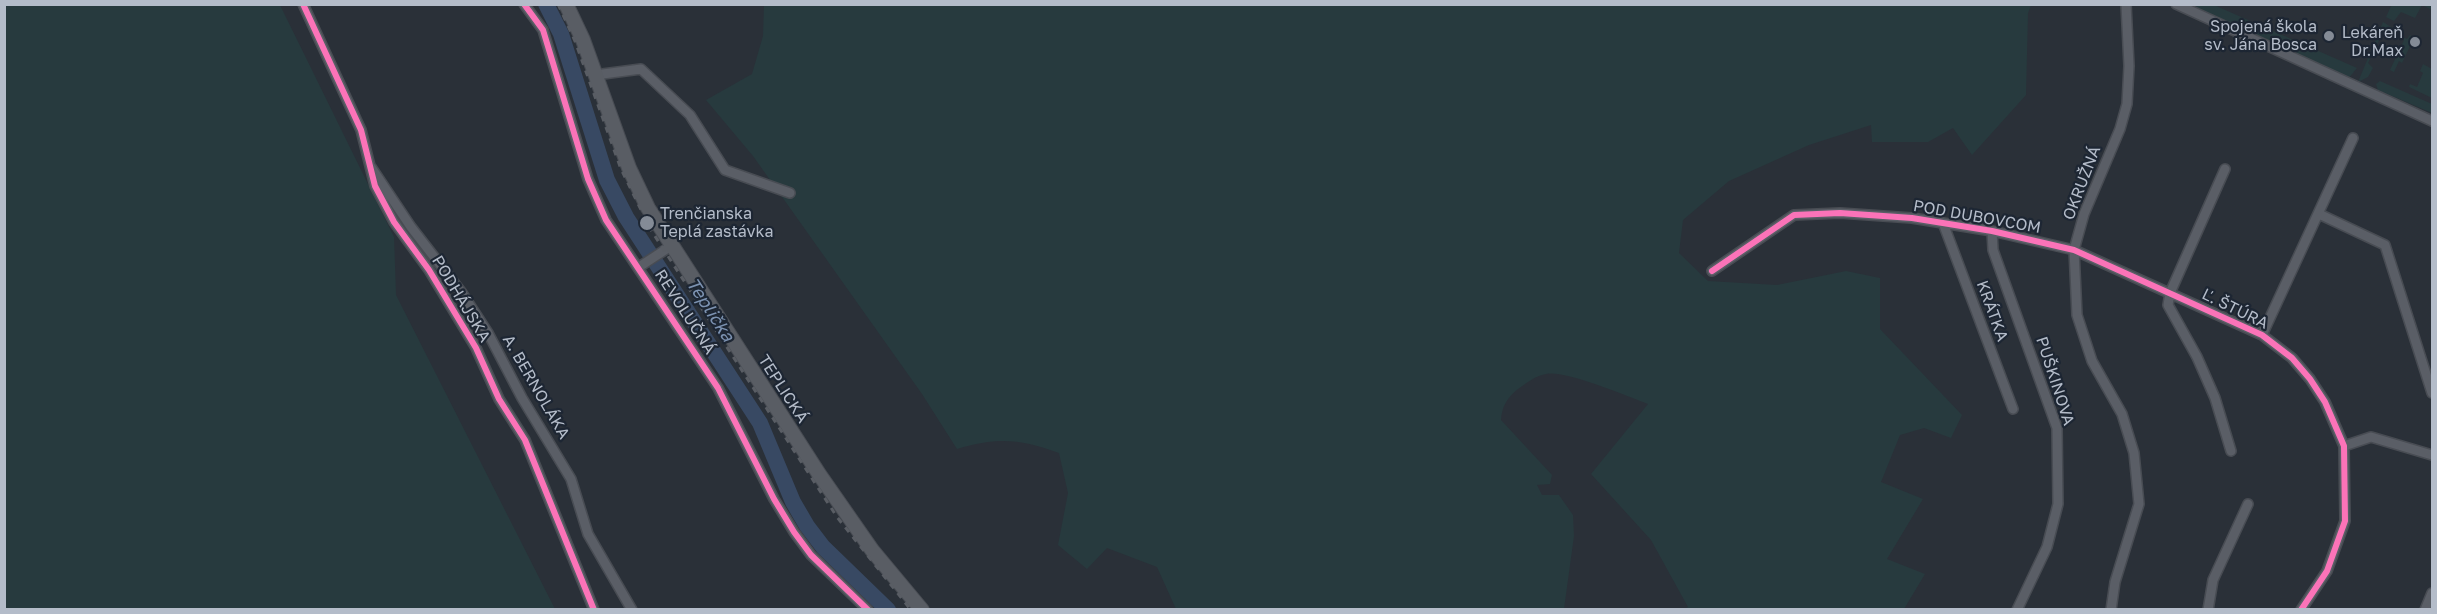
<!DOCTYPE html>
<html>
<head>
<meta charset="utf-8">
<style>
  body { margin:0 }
  #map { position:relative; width:2437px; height:614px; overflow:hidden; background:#2a3038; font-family:"Golos Text",sans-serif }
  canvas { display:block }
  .frame { position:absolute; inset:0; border:6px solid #b4bcc9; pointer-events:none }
</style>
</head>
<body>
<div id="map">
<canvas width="2437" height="614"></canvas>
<div class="frame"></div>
</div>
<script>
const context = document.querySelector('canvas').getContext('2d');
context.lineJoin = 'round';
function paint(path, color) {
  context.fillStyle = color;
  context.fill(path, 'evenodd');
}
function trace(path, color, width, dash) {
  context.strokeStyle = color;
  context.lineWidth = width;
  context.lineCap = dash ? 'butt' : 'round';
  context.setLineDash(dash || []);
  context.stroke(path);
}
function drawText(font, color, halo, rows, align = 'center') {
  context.font = font + ' "Golos Text",sans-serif';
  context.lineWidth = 4.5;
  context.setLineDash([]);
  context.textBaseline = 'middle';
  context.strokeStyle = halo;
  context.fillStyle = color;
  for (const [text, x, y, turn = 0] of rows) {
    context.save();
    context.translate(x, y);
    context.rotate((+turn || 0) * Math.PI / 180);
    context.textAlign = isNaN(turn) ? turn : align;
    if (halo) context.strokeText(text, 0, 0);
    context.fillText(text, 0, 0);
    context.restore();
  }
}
paint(new Path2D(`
  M 2392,4 L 2432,5 L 2432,10 L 2422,5 L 2415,18 L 2401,12 L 2394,21 L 2386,17 Z
  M 4,5 L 280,5 L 394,237 L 396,295 L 555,609 L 5,609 Z
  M 764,5 L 2031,5 L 2028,13 L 2026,95 L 1972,155 L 1953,128 L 1928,142 L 1872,142 L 1871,125 L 1809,145 L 1729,181 L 1683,220 L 1679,253 L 1708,281 L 1777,285 L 1846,271 L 1880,278 L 1880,329 L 1962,415 L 1951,438 L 1924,428 L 1900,435 L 1881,482 L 1923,499 L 1887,559 L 1925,574 L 1904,609 L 1684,609 L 1688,607 L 1651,540 L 1591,474 L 1648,404 C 1626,396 1566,370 1546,374 C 1535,376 1528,382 1518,389 C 1507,398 1502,406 1501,420 L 1552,475 L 1550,484 L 1537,485 L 1542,495 L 1559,495 L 1573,515 L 1574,536 L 1564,609 L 1176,609 L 1157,567 L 1107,548 L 1087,569 L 1058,545 L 1068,493 L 1059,453 C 1020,439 998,437 957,449 L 922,394 L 753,156 L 706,100 L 752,74 L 763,36 Z
  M 2182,5 L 2214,5 L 2357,68 L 2348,79 Z
  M 2383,22 L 2393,28 L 2391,33 L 2384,30 L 2368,63 L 2373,68 L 2368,77 L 2358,82 Z
  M 2399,35 L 2407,39 L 2410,35 L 2414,38 L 2402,63 L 2399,61 L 2394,72 L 2390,70 L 2404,40 Z
  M 2423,64 L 2432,69 L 2432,98 L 2409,87 L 2410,84 L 2417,87 L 2423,73 L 2420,71 Z
  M 2380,81 L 2432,104 L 2432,113 L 2378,90 L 2376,84 Z`), '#273a3e');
trace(new Path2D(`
  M 546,4 L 561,34 L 607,180 L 626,217 L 760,423 L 793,502 L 807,526 L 823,547 L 888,610`), '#384963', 16);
const street = new Path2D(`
  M 303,4 L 361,130 L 375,186 L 394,222 L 429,270 L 476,348 L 499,399 L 525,440 L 594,610
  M 524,4 L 543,30 L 588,179 L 606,220 L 718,388 L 774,499 L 794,532 L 811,555 L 868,610
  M 2176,4 L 2432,121
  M 595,75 L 641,69 L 690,115 L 725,170 L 790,193
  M 371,167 L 411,227 L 462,293 L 488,333 L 522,398 L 571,479 L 588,534 L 632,610
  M 2225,169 L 2170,293 L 2168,305 L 2197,357 L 2215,398 L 2231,451
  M 2319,214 L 2385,245 L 2432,393
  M 1943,223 L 2013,409
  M 1992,231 L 1993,250 L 2057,428 L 2058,504 L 2047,547 L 2017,610
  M 639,267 L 671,246
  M 1712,271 L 1794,215 L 1840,213 L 1912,218 L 1992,231 L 2074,250 L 2262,335 L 2292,358 L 2310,379 L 2325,402 L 2344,446 L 2345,521 L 2327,571 L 2301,610
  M 2262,335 L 2353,138
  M 2344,446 L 2371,437 L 2432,455
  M 2111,610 L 2115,582 L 2139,504 L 2134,453 L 2122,414 L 2092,361 L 2077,315 L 2074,250 L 2084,214 L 2120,129 L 2127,104 L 2129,66 L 2126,4
  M 2208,610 L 2213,580 L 2248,504
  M 2425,610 L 2432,593`);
const secondary = new Path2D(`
  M 566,4 L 583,40 L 629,168 L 648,208 L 819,474 L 872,550 L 922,610`);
trace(street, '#484c53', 12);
trace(secondary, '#484c53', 16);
trace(street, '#5a5e66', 9);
trace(secondary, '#595d64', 14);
trace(new Path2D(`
  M 558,4 L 575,41 L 621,169 L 651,230 L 837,517 L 911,610`), '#595d64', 3, [6, 6]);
trace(new Path2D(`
  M 303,4 L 361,130 L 375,186 L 394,222 L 429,270 L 476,348 L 499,399 L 525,440 L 594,610
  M 524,4 L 543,30 L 588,179 L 606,220 L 718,388 L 774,499 L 794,532 L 811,555 L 868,610
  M 1712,271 L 1794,215 L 1840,213 L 1912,218 L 1992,231 L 2074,250 L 2262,335 L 2292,358 L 2310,379 L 2325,402 L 2344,446 L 2345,521 L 2327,571 L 2301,610`), '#fb73b8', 6);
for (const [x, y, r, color] of [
  [2329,36,6,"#848b96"],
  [2415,42,6,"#848b96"],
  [647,223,8,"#848b96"]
]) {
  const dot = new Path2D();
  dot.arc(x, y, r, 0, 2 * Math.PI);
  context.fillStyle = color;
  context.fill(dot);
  trace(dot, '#1d2633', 2);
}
drawText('16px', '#b4bcc9', '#1d2633', [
  ["Spojená škola",2317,27],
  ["sv. Jána Bosca",2317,45],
  ["Lekáreň",2403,33],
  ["Dr.Max",2403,51],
  ["Trenčianska",660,214,"left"],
  ["Teplá zastávka",660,232,"left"]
], 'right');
drawText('16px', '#b4bcc9', '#1d2633', [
  ["OKRUŽNÁ",2082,183,-69],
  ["POD DUBOVCOM",1977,217,10],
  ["PODHÁJSKA",461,299,59],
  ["Ľ. ŠTÚRA",2235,309,26],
  ["KRÁTKA",1992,311,70],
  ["REVOLUČNÁ",685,312,57],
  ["PUŠKINOVA",2055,381,72],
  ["A. BERNOLÁKA",536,387,60],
  ["TEPLICKÁ",783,389,57]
]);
drawText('italic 18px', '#7c92b1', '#1d2633', [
  ["Teplička",710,310,57]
]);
</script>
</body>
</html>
